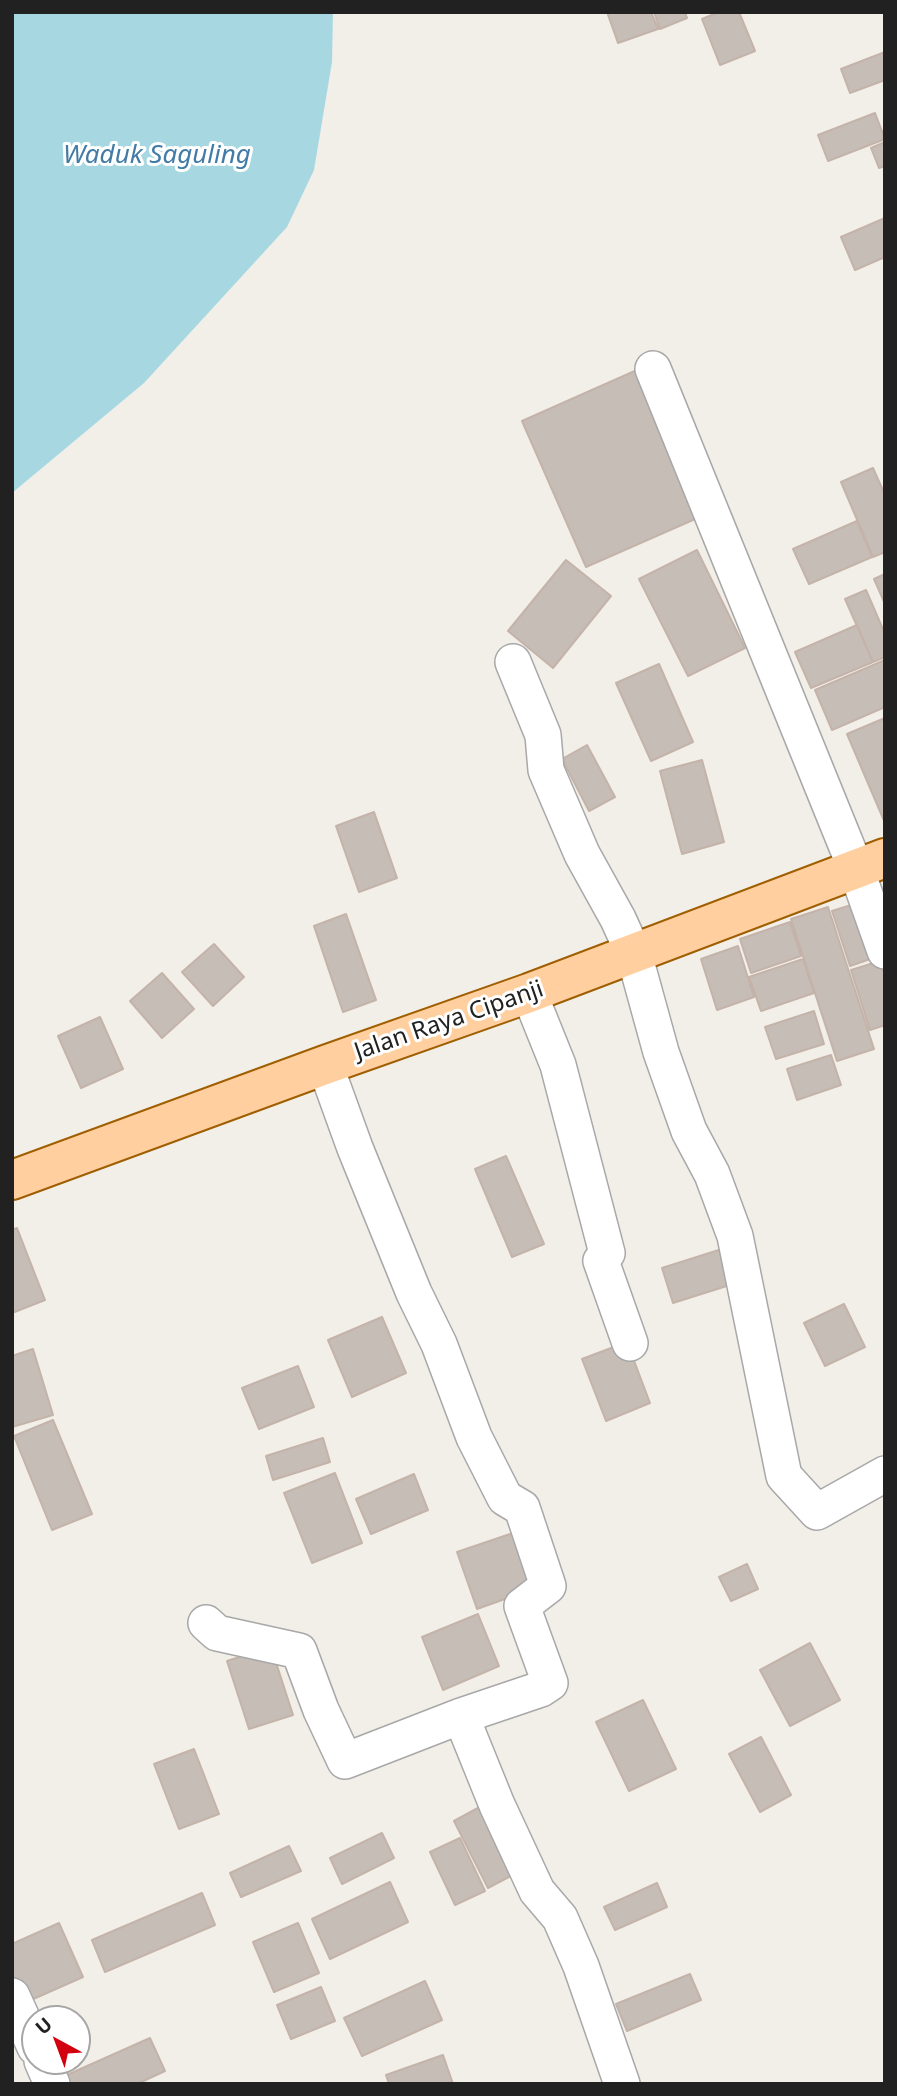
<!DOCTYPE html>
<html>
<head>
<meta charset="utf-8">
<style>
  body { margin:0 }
  #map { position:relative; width:897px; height:2096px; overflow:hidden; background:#f2eee8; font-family:"Noto Sans",sans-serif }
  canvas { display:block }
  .frame { position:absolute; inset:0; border:14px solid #212121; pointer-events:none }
  .north { position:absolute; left:21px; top:2005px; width:70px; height:70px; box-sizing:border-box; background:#fff; border:2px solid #a6a6a6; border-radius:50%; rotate:319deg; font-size:19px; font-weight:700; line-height:28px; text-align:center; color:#212121 }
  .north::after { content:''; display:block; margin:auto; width:24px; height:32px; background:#d3000f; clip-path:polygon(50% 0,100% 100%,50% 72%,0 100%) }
</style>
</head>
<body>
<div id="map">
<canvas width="897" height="2096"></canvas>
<div class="frame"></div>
<div class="north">U</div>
</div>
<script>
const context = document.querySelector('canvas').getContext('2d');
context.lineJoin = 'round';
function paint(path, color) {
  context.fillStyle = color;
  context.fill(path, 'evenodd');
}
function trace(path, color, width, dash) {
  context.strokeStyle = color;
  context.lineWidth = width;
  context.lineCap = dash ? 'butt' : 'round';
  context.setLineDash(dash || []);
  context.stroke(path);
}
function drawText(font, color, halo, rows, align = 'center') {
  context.font = font + ' "Noto Sans",sans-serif';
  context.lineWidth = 6;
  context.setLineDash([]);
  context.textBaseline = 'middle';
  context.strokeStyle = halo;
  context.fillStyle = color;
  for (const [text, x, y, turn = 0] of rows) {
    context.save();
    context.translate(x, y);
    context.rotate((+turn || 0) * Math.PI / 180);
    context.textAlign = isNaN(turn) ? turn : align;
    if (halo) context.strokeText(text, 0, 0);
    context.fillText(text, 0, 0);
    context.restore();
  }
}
paint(new Path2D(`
  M 12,12 L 333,12 L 332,62 L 314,170 L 287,227 L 144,383 L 12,493 Z`), '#a7d8e1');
const building = new Path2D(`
  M 607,12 L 651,12 L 658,29 L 618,43 Z
  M 654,12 L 685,12 L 687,18 L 660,29 Z
  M 719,12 L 739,12 L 755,51 L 720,65 L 702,19 Z
  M 885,52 L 885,80 L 850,93 L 841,69 Z
  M 875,113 L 885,139 L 828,161 L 818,135 Z
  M 885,142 L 885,166 L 879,168 L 871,148 Z
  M 885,218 L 885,257 L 855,270 L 841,237 Z
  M 637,370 L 702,516 L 586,567 L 522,421 Z
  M 873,468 L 885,495 L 885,552 L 873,557 L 841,482 Z
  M 857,521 L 872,557 L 809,584 L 793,549 Z
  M 697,550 L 745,648 L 688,676 L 639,579 Z
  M 566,560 L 611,596 L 553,668 L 508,631 Z
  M 885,574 L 885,604 L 874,579 Z
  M 866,590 L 885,634 L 885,657 L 873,662 L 845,599 Z
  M 857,625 L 873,662 L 811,688 L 795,652 Z
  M 885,660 L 885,707 L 832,730 L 815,690 Z
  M 659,664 L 693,742 L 651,761 L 616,683 Z
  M 885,718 L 885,823 L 847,734 Z
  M 587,745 L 615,797 L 589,811 L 562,759 Z
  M 702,760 L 724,842 L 682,854 L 660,771 Z
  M 374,812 L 397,878 L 359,892 L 336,826 Z
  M 861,902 L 879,956 L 850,966 L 832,911 Z
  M 828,907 L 874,1049 L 837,1061 L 791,919 Z
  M 346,914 L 376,1000 L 343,1012 L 314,926 Z
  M 790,922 L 801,956 L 751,973 L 740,939 Z
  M 214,944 L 244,977 L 213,1006 L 182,972 Z
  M 738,946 L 754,997 L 717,1010 L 701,959 Z
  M 803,959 L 814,993 L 761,1011 L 749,977 Z
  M 880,961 L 885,976 L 885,1025 L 870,1030 L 851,970 Z
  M 162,973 L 194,1009 L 162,1038 L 130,1001 Z
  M 814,1011 L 824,1044 L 776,1059 L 765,1027 Z
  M 100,1017 L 123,1069 L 81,1088 L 58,1036 Z
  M 831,1055 L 841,1085 L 797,1100 L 787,1069 Z
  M 506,1156 L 544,1244 L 512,1257 L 475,1169 Z
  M 17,1228 L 45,1300 L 12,1313 L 12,1230 Z
  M 722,1249 L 733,1284 L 673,1303 L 662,1268 Z
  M 844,1304 L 865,1347 L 825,1366 L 804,1323 Z
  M 382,1317 L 406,1373 L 352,1397 L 328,1340 Z
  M 627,1342 L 650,1403 L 606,1421 L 582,1359 Z
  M 33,1349 L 53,1415 L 12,1427 L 12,1356 Z
  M 298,1366 L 314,1407 L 259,1429 L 242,1388 Z
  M 53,1420 L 92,1514 L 52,1530 L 14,1436 Z
  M 323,1438 L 330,1462 L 273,1480 L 266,1456 Z
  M 335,1473 L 362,1543 L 312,1563 L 284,1493 Z
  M 414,1474 L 428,1510 L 371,1534 L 356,1499 Z
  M 522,1530 L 541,1586 L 477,1609 L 457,1552 Z
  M 747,1564 L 758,1589 L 731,1601 L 719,1577 Z
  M 478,1614 L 499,1666 L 443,1690 L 422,1637 Z
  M 810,1643 L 840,1700 L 790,1726 L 760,1670 Z
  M 271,1647 L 293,1715 L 249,1729 L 227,1661 Z
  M 643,1700 L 676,1769 L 629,1791 L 596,1722 Z
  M 761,1737 L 791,1795 L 760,1812 L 729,1754 Z
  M 194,1749 L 219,1814 L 179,1829 L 154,1764 Z
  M 487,1803 L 522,1870 L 488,1888 L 454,1821 Z
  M 382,1833 L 394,1858 L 342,1884 L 330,1858 Z
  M 460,1838 L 485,1891 L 455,1905 L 430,1852 Z
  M 289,1846 L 301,1871 L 241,1897 L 230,1873 Z
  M 390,1882 L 408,1922 L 330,1959 L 312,1919 Z
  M 657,1883 L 667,1907 L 615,1930 L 604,1907 Z
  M 202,1893 L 215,1925 L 105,1972 L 92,1940 Z
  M 59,1923 L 83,1977 L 22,2004 L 12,1982 L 12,1944 Z
  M 298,1923 L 319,1973 L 274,1992 L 253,1942 Z
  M 690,1974 L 701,2000 L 627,2031 L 616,2004 Z
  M 425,1981 L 442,2020 L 362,2056 L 344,2018 Z
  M 321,1987 L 335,2021 L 291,2039 L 277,2005 Z
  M 150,2038 L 165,2071 L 137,2084 L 61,2084 L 58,2079 Z
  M 443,2055 L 453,2084 L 389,2084 L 386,2075 Z`);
paint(building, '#c7bdb7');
trace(building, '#c4b3a9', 2);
const minor = new Path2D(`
  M 653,369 L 856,869 L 885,951
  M 513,662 L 543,735 L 546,770 L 582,854 L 618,919 L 634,954 L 661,1052 L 689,1131 L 712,1174 L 735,1236 L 784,1476 L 817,1512 L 885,1474
  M 529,993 L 558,1065 L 607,1253 L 601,1261 L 630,1343
  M 206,1623 L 217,1633 L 299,1651 L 321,1710 L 345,1761 L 461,1716 L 541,1689 L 550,1683 L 522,1606 L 548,1586 L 522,1508 L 505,1498 L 474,1437 L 439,1344 L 414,1293 L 355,1148 L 325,1065
  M 461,1716 L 497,1805 L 537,1891 L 560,1918 L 581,1966 L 622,2084
  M 12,1996 L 35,2047
  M 42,2061 L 52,2084`);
const major = new Path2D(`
  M 12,1180 L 325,1065 L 529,993 L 885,858`);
trace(minor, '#a8a8a8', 38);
trace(major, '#9f5f00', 42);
trace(minor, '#fff', 35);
trace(major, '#ffcfa0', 38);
drawText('24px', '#212121', '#fff', [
  ["Jalan Raya Cipanji",449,1021,-19]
]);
drawText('italic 26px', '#427ba6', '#fff', [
  ["Waduk Saguling",157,156]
]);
</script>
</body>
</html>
